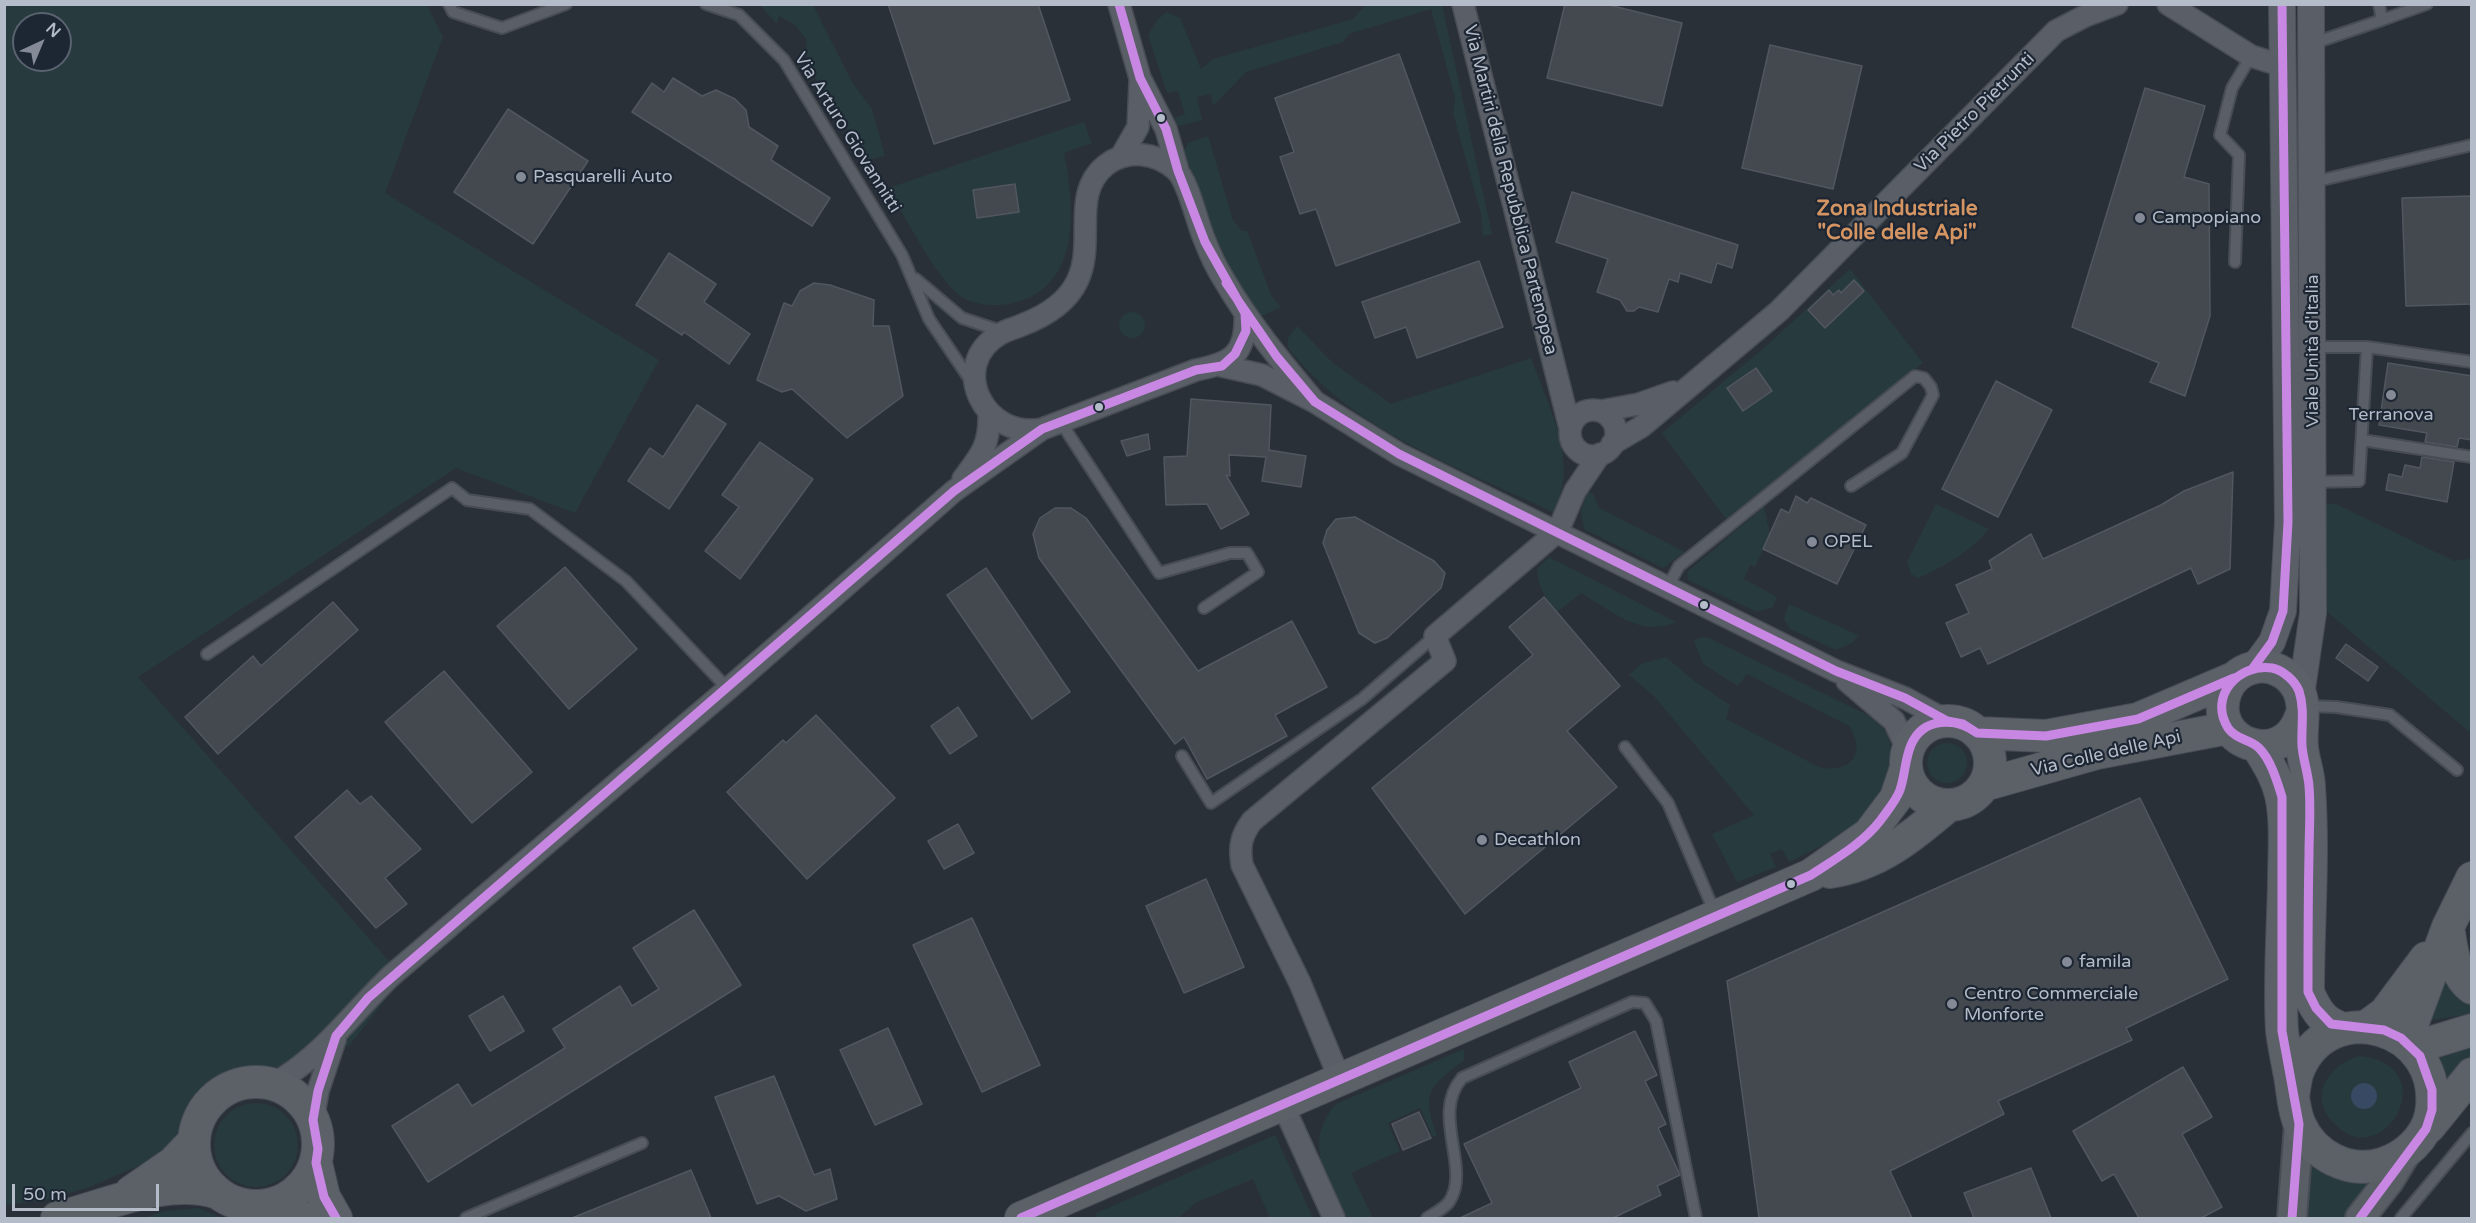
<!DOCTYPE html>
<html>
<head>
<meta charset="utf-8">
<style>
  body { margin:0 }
  #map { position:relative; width:2476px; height:1223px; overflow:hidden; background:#2a3038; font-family:"Varela Round",sans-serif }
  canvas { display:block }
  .frame { position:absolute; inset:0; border:6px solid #b4bcc9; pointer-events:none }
  .north { position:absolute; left:12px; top:12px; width:60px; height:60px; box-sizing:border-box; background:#1d2633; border:2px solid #59626f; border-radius:50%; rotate:44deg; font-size:16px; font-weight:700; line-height:24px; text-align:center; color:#b4bcc9 }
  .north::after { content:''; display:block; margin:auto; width:21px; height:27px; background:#848b96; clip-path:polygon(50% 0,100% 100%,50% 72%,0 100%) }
  .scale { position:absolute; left:12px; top:1184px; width:147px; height:27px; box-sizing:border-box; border:3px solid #b4bcc9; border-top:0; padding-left:8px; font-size:18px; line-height:21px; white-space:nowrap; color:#b4bcc9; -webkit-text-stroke:4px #1d2633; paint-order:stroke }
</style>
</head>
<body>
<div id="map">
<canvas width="2476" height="1223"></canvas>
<div class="frame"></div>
<div class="north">N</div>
<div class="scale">50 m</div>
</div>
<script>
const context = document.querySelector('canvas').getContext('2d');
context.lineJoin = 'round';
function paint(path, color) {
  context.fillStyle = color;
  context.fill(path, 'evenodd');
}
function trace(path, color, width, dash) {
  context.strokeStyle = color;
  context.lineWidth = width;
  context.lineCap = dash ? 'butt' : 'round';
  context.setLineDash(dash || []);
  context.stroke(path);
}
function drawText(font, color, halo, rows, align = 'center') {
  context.font = font + ' "Varela Round",sans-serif';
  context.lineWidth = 4.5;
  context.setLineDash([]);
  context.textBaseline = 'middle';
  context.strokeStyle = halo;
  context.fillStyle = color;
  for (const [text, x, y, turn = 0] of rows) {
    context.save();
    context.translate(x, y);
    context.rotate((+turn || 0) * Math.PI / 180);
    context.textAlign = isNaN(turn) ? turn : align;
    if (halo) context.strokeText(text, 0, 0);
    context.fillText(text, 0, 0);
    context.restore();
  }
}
paint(new Path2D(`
  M 1366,4 L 1442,5 L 1492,234 L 1483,236 L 1481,214 L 1453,113 L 1455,98 L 1431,9 L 1349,34 L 1343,42 L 1246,72 L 1213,106 L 1211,94 L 1197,97 L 1202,120 L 1178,126 L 1175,118 L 1185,114 L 1178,91 L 1167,93 L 1148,35 L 1158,19 L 1167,12 L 1180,18 L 1201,69 L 1213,59 L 1353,19 Z
  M 4,5 L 427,5 L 443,37 L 385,193 L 659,360 L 575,513 L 456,468 L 138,677 L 403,977 L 349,1046 L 307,1049 L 283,1065 L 263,1071 L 233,1072 L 214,1081 L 189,1106 L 180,1136 L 157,1158 L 87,1188 L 41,1201 L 5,1205 ZM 24,24 L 60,24 L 60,60 L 24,60 Z
  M 760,5 L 813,5 L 852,82 L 872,109 L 885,156 L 866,160 L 808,66 L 806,39 L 795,25 L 779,16 L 777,24 Z
  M 1084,122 L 1092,143 L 1064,153 C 1076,211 1081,291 1008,304 C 993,307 970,304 959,295 C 933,273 906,218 888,188 Z
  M 1208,136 L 1233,220 L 1242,231 L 1247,231 L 1272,297 L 1281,307 L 1260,317 L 1230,274 L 1183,151 L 1188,143 Z
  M 1850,269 L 1923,363 L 1726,519 L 1662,433 L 1766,346 Z
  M1119 325a13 13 0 1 1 26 0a13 13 0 1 1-26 0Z
  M 1297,326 L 1333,363 L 1391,404 L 1531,358 C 1548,406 1581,464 1553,512 C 1460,468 1353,431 1288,348 L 1288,338 Z
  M 1587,491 L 1593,494 L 1599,508 L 1685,552 L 1663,568 L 1584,529 L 1581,511 Z
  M 1936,504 L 1989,529 C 1969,553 1946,565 1919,578 L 1911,574 L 1907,562 Z
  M 2322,504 L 2336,504 L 2454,561 L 2471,558 L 2471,733 L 2325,610 Z
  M 1764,507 L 1770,534 L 1755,567 L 1750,565 L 1744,579 L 1777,597 L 1773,607 L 1757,612 L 1688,580 L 1687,572 Z
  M 1549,557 L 1676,622 C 1639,638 1613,611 1581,593 L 1557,612 C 1546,599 1538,588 1537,569 Z
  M 1789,604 L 1858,635 L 1852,643 L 1836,650 L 1790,629 L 1784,619 Z
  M 1701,637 L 1709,638 L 1872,717 L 1888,734 L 1895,770 L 1875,812 L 1846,834 L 1789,862 L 1782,849 L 1770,854 L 1776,867 L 1737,882 L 1712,834 L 1754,815 L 1653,695 L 1629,675 L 1641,664 L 1666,657 L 1693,680 L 1730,705 L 1726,719 L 1821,768 C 1851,772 1867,754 1849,726 L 1747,674 L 1738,686 L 1703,664 L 1694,641 Z
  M1927 763a20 20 0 1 1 40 0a20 20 0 1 1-40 0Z
  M 2446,971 L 2471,1001 L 2471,1014 L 2426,1021 Z
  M 2471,1040 L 2471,1063 L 2443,1094 L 2431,1057 Z
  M 1464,1049 L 1464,1060 C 1428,1089 1422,1091 1437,1136 L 1433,1137 L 1420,1108 L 1388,1123 L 1400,1151 L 1351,1173 L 1373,1218 L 1347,1218 C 1328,1177 1301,1145 1336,1104 Z
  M 2360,1056 C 2448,1066 2381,1179 2332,1121 C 2308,1094 2331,1063 2360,1056 Z
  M214 1145a42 42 0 1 1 84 0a42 42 0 1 1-84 0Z
  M 1275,1135 L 1313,1218 L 1270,1218 L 1253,1179 L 1197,1202 L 1178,1218 L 1099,1218 L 1094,1214 Z
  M 2309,1151 L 2381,1173 L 2345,1218 L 2303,1218 Z
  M 198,1208 L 223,1218 L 142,1218 L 165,1211 Z`), '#273a3e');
paint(new Path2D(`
  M2351 1096a13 13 0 1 1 26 0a13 13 0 1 1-26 0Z`), '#384963');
const building = new Path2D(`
  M 888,4 L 1038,4 L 1070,100 L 934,144 Z
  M 1565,4 L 1605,4 L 1682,23 L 1662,106 L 1547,78 Z
  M 1770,45 L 1862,66 L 1833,189 L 1742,168 Z
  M 1399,54 L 1460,222 L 1336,266 L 1316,209 L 1300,214 L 1280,157 L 1294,152 L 1275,98 Z
  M 673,78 L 702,96 L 716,90 L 735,99 L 746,110 L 749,127 L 778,146 L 771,160 L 830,198 L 812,226 L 632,112 L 652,83 L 664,92 Z
  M 2145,88 L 2205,106 L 2184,177 L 2209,184 L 2210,316 L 2185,396 L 2150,382 L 2159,363 L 2072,327 Z
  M 508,109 L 588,161 L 533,244 L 454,192 Z
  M 1015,184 L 1019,212 L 977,218 L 973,190 Z
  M 1572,192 L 1738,245 L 1732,268 L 1717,263 L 1711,283 L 1680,273 L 1678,282 L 1669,279 L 1658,312 L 1639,307 L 1634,311 L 1627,311 L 1620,300 L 1597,292 L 1608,259 L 1556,242 Z
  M 2472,196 L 2472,304 L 2406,306 L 2402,198 Z
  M 669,253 L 716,284 L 704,302 L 750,334 L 729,364 L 684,332 L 682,335 L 636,305 Z
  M 1479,261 L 1503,327 L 1417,358 L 1406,327 L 1375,338 L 1362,302 Z
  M 1854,280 L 1864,291 L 1825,328 L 1808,310 L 1829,290 L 1833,295 L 1839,290 L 1841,293 Z
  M 814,283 L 830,285 L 874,300 L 873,326 L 889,326 L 903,396 L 847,438 L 792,389 L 782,392 L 757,380 L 784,303 L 792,306 L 800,291 Z
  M 2388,363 L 2472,376 L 2472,440 L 2459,438 L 2457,447 L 2425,442 L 2427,433 L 2379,425 Z
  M 1756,368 L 1772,391 L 1743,411 L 1727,388 Z
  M 1996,381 L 2052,410 L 1998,517 L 1942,489 Z
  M 1191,399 L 1271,405 L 1269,450 L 1306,456 L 1301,487 L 1262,481 L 1266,457 L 1229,455 L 1230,476 L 1226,475 L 1249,514 L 1221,529 L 1207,504 L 1166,505 L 1164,457 L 1187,456 Z
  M 697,405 L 726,424 L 669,509 L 628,481 L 650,448 L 663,457 Z
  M 1148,434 L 1150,449 L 1127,456 L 1121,441 Z
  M 760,442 L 813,479 L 740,579 L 705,551 L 739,507 L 722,495 Z
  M 2422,457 L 2454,462 L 2447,502 L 2386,490 L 2389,474 L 2402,477 L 2405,465 L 2420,468 Z
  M 2233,472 L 2230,569 L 2198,584 L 2191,568 L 1988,664 L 1980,648 L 1961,657 L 1946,623 L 1969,613 L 1956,585 L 1992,569 L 1989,561 L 2031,534 L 2043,559 L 2161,505 L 2184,491 Z
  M 1796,496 L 1807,503 L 1811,498 L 1866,525 L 1837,584 L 1763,549 L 1781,509 L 1789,513 Z
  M 1055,508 L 1071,508 L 1086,518 L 1198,671 L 1292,621 L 1327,687 L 1275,715 L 1287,736 L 1207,779 L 1184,737 L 1175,744 L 1039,558 L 1033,534 L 1040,518 Z
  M 1355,517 L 1434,561 L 1445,573 L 1441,588 L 1387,638 L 1375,643 L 1359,633 L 1323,543 L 1327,530 L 1336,519 Z
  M 565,567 L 637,649 L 569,709 L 497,626 Z
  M 986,568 L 1070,692 L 1032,719 L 947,595 Z
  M 1544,597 L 1620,686 L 1567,731 L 1617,787 L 1465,914 L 1372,788 L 1533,655 L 1509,627 Z
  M 333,602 L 358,630 L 218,754 L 185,717 L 253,656 L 261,666 Z
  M 2346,644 L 2378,667 L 2368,681 L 2336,658 Z
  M 444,671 L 532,772 L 472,823 L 385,722 Z
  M 958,707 L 977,736 L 950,754 L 931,726 Z
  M 816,715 L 895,798 L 807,879 L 727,792 L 783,740 L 786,743 Z
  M 347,790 L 360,804 L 371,796 L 421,849 L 385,878 L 407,904 L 376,928 L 295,837 Z
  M 2140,798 L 2228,979 L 2126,1028 L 2132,1040 L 1998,1101 L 2004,1114 L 1890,1171 L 1912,1218 L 1759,1218 L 1727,981 Z
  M 958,824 L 974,853 L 944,869 L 928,841 Z
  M 1206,879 L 1244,967 L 1184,993 L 1146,906 Z
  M 694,910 L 741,985 L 428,1182 L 392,1126 L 458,1084 L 472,1106 L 565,1048 L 553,1029 L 620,986 L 632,1006 L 659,989 L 633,948 Z
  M 972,918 L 1040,1065 L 982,1092 L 913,945 Z
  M 503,996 L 524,1031 L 490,1051 L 469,1016 Z
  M 888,1028 L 922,1104 L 875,1125 L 840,1050 Z
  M 1635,1031 L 1657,1075 L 1645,1081 L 1666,1124 L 1658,1128 L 1680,1175 L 1657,1186 L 1661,1195 L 1613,1218 L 1460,1218 L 1492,1203 L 1464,1144 L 1581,1088 L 1569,1062 Z
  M 2183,1067 L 2212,1117 L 2182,1134 L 2222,1207 L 2201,1218 L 2139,1218 L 2114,1174 L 2102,1181 L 2073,1131 Z
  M 774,1076 L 814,1175 L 830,1169 L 837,1199 L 806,1211 L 779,1196 L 757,1204 L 715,1097 Z
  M 1419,1112 L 1431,1138 L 1403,1150 L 1392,1124 Z
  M 2031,1168 L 2051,1218 L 1974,1218 L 1964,1193 Z
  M 691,1170 L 711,1218 L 572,1218 Z`);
paint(building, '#444950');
trace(building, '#52575f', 1.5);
const service = new Path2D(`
  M 449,4 L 453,12 L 502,28 L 566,4
  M 706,4 L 739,15 L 784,60 L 902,255 L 929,319 L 973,384
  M 2382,20 L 2427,4
  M 2311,44 L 2382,20 L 2379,4
  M 2313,182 L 2472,145
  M 2235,262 L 2239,155 L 2220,135 L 2232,88 L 2251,56
  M 916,279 L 962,318 L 1004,332
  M 2313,347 L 2367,347 L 2472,362
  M 1060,421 L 1159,573 L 1230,553 L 1247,553 L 1258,572 L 1204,608
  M 2362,440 L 2472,457
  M 2313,482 L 2359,481 L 2367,347
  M 1668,586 L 1679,566 L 1915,376 L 1924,378 L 1931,387 L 1933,395 L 1902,453 L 1851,486
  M 207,654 L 452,488 L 467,500 L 530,509 L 626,581 L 728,689
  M 2306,706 L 2336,707 L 2390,715 L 2457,770
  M 1625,747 L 1668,803 L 1715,913
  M 1182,756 L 1211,803 L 1362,699 L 1435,636
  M 466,1218 L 642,1143
  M 1427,1218 C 1433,1214 1445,1208 1449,1202 C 1472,1168 1430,1115 1462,1078 L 1632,1002 L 1645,1003 L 1656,1021 L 1696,1218
  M 2401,1218 L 2472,1133`);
const minor = new Path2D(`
  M 1119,4 L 1140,78 L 1166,129 L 1178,171
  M 1463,4 L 1570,428
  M 2168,4 L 2251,56 L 2283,66
  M 1122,155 L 1138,127 L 1140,82
  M 1245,313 C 1247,354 1232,363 1196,370 L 1042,429 C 984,440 947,365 1000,334 C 1007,330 1015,328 1022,325 C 1129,284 1055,206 1106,165 C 1127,149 1156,152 1176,170 C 1189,182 1197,224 1205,241 C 1210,254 1216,267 1223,278 C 1249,323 1282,363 1315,402
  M 1222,366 L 1262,375 L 1315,402 L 1399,454 L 1836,671 L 1905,698 L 1947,721
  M1570 433a23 23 0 1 1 46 0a23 23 0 1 1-46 0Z
  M 1601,411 L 1639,404 L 1673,392
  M 1612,444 L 1641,427 L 1779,311 L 2056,31 L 2085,16 L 2117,4
  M 963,479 C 981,455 990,445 989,414
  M 1847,681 L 1894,721 L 1908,751
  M 1340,1080 L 1300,983 L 1242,865 C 1239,846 1241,836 1252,821 L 1445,661 L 1435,636 L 1558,531 L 1575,491 L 1600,454
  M 273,1084 C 323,1056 351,1014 392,975 L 728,689 L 954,491 L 1042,429
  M 1283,1105 L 1334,1218
  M 313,1120 L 318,1091 L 335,1040`);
const tertiary = new Path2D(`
  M 2253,668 L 2272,642 L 2283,611 L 2288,522 L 2282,4
  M 2301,696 L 2313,613 L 2311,4`);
const secondary = new Path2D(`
  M 2292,1218 L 2299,1124
  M 2360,1218 L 2389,1181 L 2406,1153`);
const primary = new Path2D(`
  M 2301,716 C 2283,771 2206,743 2226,691 C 2230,680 2240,671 2252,668 C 2270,663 2289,672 2298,689 C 2307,706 2300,728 2302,747 C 2303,760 2309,774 2309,787 C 2314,855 2308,924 2308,992 C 2316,1011 2324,1024 2345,1029
  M1906 763a42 42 0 1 1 84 0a42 42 0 1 1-84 0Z
  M 1977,733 L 2046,736 L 2138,719 L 2234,678
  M 2258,747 C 2267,762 2277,777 2281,795 C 2287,822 2284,854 2284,882 C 2283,931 2279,982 2282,1031 C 2284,1046 2287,1061 2290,1076 C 2293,1092 2293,1110 2300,1125 C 2314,1156 2349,1174 2382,1164 C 2405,1157 2426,1138 2431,1114 C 2446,1025 2325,993 2297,1074 C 2295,1081 2294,1090 2293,1097
  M 1984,785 L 2097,753 L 2228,728
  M 1830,872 C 1878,865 1913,836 1949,805
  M 2448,927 C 2452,949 2453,974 2472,988
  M 2366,1027 L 2385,1013 L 2426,958
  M 2406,1041 L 2448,927 L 2472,878
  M 2413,1048 L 2472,1030
  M194 1144a62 62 0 1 1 124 0a62 62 0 1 1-124 0Z
  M 2429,1127 L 2472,1074
  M 316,1163 L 324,1197 L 336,1218
  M 131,1192 L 173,1163 L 193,1142
  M 269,1205 L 303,1218
  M 57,1218 C 105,1206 168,1176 218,1193
  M 1021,1218 L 1811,875 L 1869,834 L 1896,798 L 1906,768`);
trace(service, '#484c53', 14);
trace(minor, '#484c53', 24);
trace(tertiary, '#484c53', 28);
trace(secondary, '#484c53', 32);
trace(primary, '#484c55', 34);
trace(service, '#5a5e66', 10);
trace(minor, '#5a5e66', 21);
trace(tertiary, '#5a5e66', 26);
trace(secondary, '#595d64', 28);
trace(primary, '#5c6168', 32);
trace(new Path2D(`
  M 1226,283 L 1277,357 L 1315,402 L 1399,454 L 1836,671 L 1905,698 L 1947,721 L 1963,724 L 1977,733
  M 2253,668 L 2272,642 L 2283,611 L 2288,522 L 2282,4
  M 1977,733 L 2046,736 L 2138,719 L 2234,678
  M 336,1218 L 324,1197 L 316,1163 L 318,1149 L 313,1120 L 318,1091 L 336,1036 L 368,998 L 954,491 L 1042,429 L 1196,370 L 1222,366 L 1235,354 L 1246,331 L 1245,313 L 1205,242 L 1178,171 L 1166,129 L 1140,78 L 1119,4
  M 1021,1218 L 1811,875 C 1835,859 1862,844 1880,821 C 1887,811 1896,801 1900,790 C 1905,775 1905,759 1911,745 C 1923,717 1956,717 1977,733
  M 2292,1218 L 2299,1124 L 2282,1031 L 2282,797 C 2277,781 2271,760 2259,748 C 2250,739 2236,740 2228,728 C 2208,696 2239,663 2272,668 C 2283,670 2295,681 2299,691 C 2305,709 2301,728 2302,746 C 2303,759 2308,773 2309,786 C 2311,809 2309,832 2309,855 C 2308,901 2308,946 2308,992 L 2316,1008 L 2331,1024 L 2384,1030 L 2401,1038 L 2420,1056 L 2432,1090 L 2432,1110 L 2426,1129 L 2360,1218`), '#c787e3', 9);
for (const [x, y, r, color] of [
  [1161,118,5,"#b4bcc9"],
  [521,177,6,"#848b96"],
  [2140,218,6,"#848b96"],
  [2391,395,6,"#848b96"],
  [1099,407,5,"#b4bcc9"],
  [1812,542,6,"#848b96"],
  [1704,605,5,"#b4bcc9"],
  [1482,840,6,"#848b96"],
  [1791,884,5,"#b4bcc9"],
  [2067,962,6,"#848b96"],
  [1952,1004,6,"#848b96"]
]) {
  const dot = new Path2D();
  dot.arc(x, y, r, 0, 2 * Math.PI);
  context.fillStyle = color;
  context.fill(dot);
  trace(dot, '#1d2633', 2);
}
drawText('18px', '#b4bcc9', '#1d2633', [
  ["Via Pietro Pietrunti",1975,113,-45],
  ["Via Arturo Giovannitti",847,133,58],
  ["Via Martiri della Repubblica Partenopea",1510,190,76],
  ["Viale Unità d'Italia",2313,351,-90],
  ["Via Colle delle Api",2106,754,-13]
]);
drawText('18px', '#b4bcc9', '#1d2633', [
  ["Pasquarelli Auto",533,177],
  ["Campopiano",2152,218],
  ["Terranova",2391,415,"center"],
  ["OPEL",1824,542],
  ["Decathlon",1494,840],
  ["famila",2079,962],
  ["Centro Commerciale",1964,994],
  ["Monforte",1964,1015]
], 'left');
drawText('bold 21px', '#d59563', '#1d2633', [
  ["Zona Industriale",1897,209],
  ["\"Colle delle Api\"",1897,233]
]);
</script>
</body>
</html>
